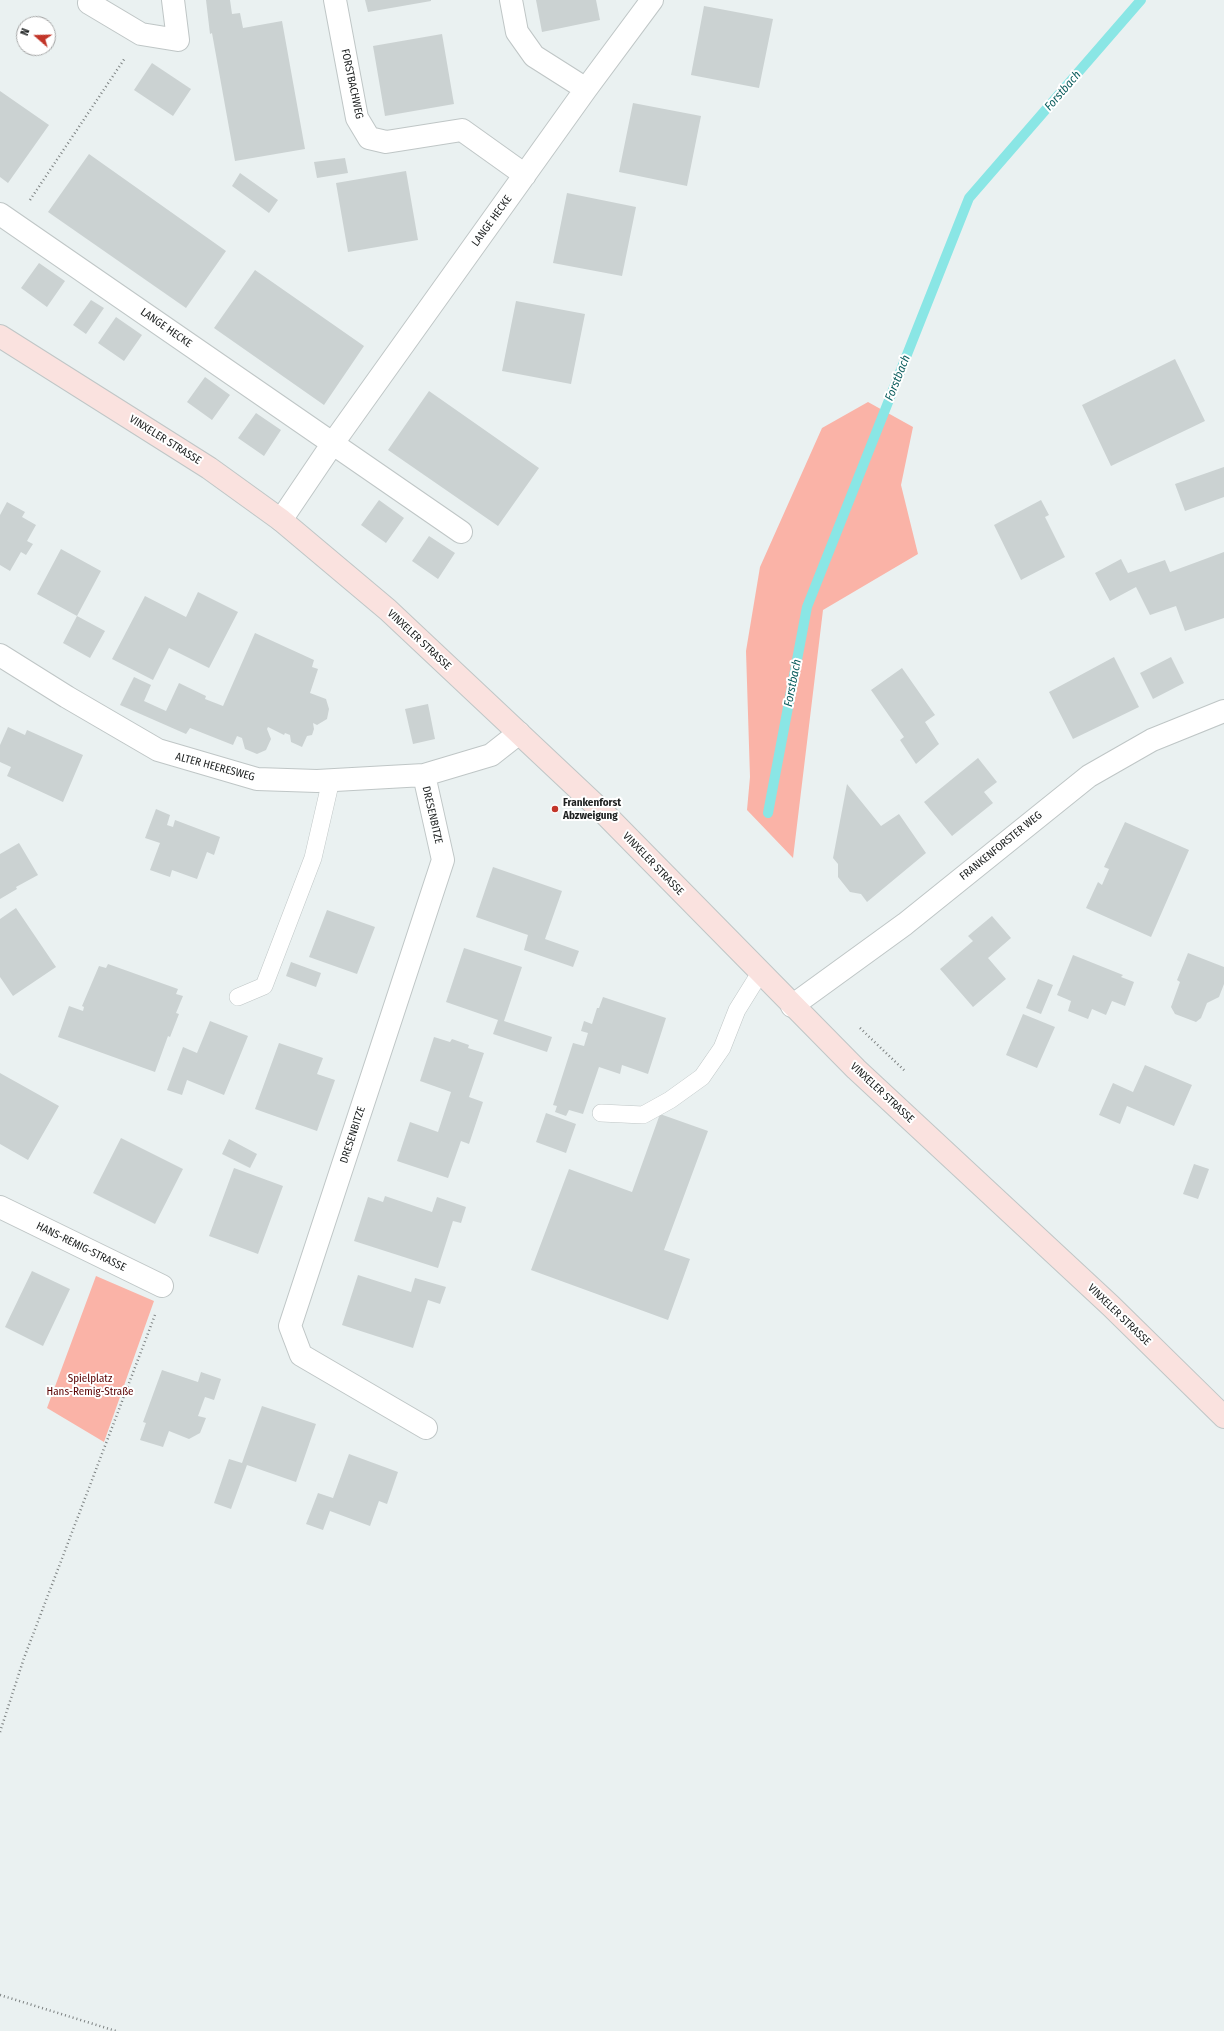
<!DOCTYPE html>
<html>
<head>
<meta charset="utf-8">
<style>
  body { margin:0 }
  #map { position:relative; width:1224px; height:2031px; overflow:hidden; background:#eaf1f1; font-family:"Fira Sans Condensed",sans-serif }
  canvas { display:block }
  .north { position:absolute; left:16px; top:16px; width:40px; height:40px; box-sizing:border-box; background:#fff; border:1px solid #a5a6a6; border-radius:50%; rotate:290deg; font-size:11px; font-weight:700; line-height:16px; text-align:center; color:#1d2020 }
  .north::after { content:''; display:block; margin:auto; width:14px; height:18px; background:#c23529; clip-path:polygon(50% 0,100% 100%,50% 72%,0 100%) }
</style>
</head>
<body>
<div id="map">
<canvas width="1224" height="2031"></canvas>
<div class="north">N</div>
</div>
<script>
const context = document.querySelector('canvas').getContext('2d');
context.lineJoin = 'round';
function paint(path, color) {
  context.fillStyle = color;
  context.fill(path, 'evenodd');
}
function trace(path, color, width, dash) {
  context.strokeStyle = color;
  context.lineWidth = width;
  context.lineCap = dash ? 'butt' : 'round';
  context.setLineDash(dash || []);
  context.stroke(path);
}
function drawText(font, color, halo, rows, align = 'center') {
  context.font = font + ' "Fira Sans Condensed",sans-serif';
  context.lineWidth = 4;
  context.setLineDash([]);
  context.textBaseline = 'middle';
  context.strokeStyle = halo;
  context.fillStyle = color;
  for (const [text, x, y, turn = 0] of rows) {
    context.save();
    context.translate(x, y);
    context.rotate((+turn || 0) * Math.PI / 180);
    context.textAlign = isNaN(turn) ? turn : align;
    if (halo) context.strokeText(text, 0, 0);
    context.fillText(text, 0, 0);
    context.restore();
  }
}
paint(new Path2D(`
  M 868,402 L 913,427 L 901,485 L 918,554 L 823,610 L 793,858 L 747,810 L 750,777 L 746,651 L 760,567 L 822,428 Z
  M 96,1276 L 154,1301 L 104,1442 L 47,1408 Z`), '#fab3a7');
trace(new Path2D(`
  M 768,813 L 807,607 L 969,198 L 1141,0`), '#8ae6e5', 10);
paint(new Path2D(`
  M 206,0 L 230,0 L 232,14 L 240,13 L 243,28 L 282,21 L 305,149 L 235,161 L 212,33 L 210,34 Z
  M 365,0 L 431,0 L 431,1 L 368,12 Z
  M 536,0 L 596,0 L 600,20 L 542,32 Z
  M 704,6 L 773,19 L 759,88 L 691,75 Z
  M 442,34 L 454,104 L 385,116 L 373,46 Z
  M 152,63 L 191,89 L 173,116 L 134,90 Z
  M 0,91 L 49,125 L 8,183 L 0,177 Z
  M 633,103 L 701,116 L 687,186 L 619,172 Z
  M 89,154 L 226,251 L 186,308 L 48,212 Z
  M 345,158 L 348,173 L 317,178 L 314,162 Z
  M 406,171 L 418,240 L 348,252 L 336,183 Z
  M 240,173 L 278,200 L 269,213 L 232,186 Z
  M 567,193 L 636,207 L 622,276 L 553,263 Z
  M 39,263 L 65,281 L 47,307 L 21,288 Z
  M 255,270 L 364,346 L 324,405 L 214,328 Z
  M 91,300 L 104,308 L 86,334 L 73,325 Z
  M 516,301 L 585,314 L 571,384 L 502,371 Z
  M 116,317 L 142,335 L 124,361 L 98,343 Z
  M 1175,359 L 1205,421 L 1111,466 L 1082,405 Z
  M 205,377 L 230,395 L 212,420 L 187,402 Z
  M 429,391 L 539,468 L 498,526 L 388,450 Z
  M 256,413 L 281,430 L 264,456 L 238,438 Z
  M 1224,467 L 1224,497 L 1185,511 L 1175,484 Z
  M 379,500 L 404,518 L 386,543 L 361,525 Z
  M 1041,500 L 1049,515 L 1045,517 L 1065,557 L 1021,580 L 994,525 Z
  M 7,502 L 25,512 L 22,517 L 36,525 L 27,541 L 33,544 L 26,555 L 21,552 L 10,571 L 0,565 L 0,515 Z
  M 429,536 L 455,553 L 438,579 L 412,561 Z
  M 61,549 L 101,571 L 77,616 L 37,594 Z
  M 1224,552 L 1224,618 L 1185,631 L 1176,606 L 1150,615 L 1136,587 L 1110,601 L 1095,573 L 1121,559 L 1128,573 L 1165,560 L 1170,572 Z
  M 198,592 L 238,612 L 209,668 L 169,648 L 153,680 L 112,659 L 145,596 L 186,617 Z
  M 77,616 L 105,631 L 90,658 L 63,643 Z
  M 255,633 L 314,660 L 312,667 L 318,669 L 310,693 L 326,699 L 329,709 L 327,719 L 317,725 L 313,723 L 314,729 L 312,735 L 307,736 L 302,747 L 291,742 L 290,735 L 285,733 L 284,735 L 268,727 L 267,729 L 271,739 L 266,750 L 257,754 L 245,749 L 242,738 L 237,736 L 233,745 L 190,728 L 186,734 L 120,705 L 134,677 L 151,685 L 144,701 L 166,711 L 179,683 L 206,696 L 205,699 L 223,706 Z
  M 1114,657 L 1139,707 L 1073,739 L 1049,692 Z
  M 1171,657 L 1184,683 L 1153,699 L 1140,673 Z
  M 902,668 L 935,715 L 925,722 L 939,744 L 916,764 L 900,740 L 904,737 L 871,690 Z
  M 428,704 L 435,739 L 413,744 L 405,709 Z
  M 8,727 L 25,735 L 27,730 L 83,755 L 63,802 L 7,776 L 11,767 L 0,762 L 0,745 Z
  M 978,758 L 997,782 L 984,792 L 993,803 L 952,836 L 924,802 Z
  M 847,784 L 881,826 L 899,814 L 926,853 L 867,902 L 861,894 L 850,892 L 838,877 L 838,864 L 833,858 Z
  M 156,809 L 170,815 L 167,825 L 173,827 L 175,820 L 220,837 L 214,855 L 207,852 L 197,879 L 172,870 L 170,877 L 150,870 L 160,843 L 145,838 Z
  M 1125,822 L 1189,850 L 1151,937 L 1086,908 L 1098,882 L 1102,885 L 1109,869 L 1104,867 Z
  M 19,843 L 38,875 L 16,887 L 17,889 L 0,899 L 0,854 Z
  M 493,867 L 562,891 L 545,939 L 579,951 L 573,967 L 524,950 L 528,935 L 476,917 Z
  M 16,908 L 56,967 L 13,996 L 0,977 L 0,919 Z
  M 327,910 L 375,927 L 357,974 L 309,957 Z
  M 992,916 L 1011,938 L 988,958 L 1006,979 L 973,1007 L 940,969 L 973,941 L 968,936 Z
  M 464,948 L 522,967 L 504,1021 L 552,1037 L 547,1052 L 493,1034 L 498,1020 L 446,1002 Z
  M 1188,953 L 1224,967 L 1224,984 L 1219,997 L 1207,1003 L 1201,1018 L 1196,1022 L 1175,1014 L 1171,1007 L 1180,982 L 1177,980 Z
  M 1073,955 L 1123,975 L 1121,977 L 1134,982 L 1125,1006 L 1112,1001 L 1106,1015 L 1092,1009 L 1088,1019 L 1068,1011 L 1071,1001 L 1057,995 Z
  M 291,962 L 321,973 L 316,987 L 286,976 Z
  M 108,964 L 178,989 L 176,994 L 183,996 L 176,1013 L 179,1014 L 170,1037 L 168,1036 L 155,1072 L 58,1037 L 69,1006 L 83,1011 L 84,1007 L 82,1006 L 99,966 L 106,968 Z
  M 1038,979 L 1053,985 L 1041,1014 L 1026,1008 Z
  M 603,997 L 666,1018 L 648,1074 L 622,1065 L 620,1074 L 599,1067 L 583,1114 L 569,1110 L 566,1116 L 555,1112 L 557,1106 L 553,1105 L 573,1043 L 584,1046 L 588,1033 L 581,1031 L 584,1021 L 592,1024 L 597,1008 L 599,1008 Z
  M 1023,1014 L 1055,1027 L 1037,1068 L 1006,1055 Z
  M 210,1021 L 248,1036 L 224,1095 L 187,1080 L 182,1095 L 167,1090 L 183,1047 L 197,1053 Z
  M 434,1037 L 450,1042 L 452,1039 L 469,1045 L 468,1048 L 484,1053 L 469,1097 L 483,1102 L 469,1144 L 461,1141 L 448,1178 L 397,1161 L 410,1122 L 438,1132 L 451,1092 L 420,1081 Z
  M 279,1043 L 323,1058 L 317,1074 L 335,1080 L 317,1131 L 255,1109 Z
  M 1145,1065 L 1192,1085 L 1174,1126 L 1127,1106 L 1120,1124 L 1099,1115 L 1113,1083 L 1133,1092 Z
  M 0,1073 L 59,1106 L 28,1160 L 0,1144 Z
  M 546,1113 L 576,1124 L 566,1153 L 536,1142 Z
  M 660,1114 L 708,1131 L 664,1250 L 690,1259 L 668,1320 L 531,1270 L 569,1169 L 632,1192 Z
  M 121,1138 L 183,1169 L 155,1224 L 93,1193 Z
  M 229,1139 L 257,1154 L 250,1168 L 222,1154 Z
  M 1194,1164 L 1209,1169 L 1198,1199 L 1183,1194 Z
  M 234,1168 L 283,1186 L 258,1254 L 209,1236 Z
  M 385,1196 L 432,1212 L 437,1197 L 466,1207 L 461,1223 L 453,1221 L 438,1268 L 354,1241 L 368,1197 L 383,1202 Z
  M 32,1271 L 70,1289 L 43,1346 L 5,1327 Z
  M 358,1275 L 411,1292 L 415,1278 L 446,1287 L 440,1304 L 428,1300 L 413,1348 L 342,1325 Z
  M 162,1370 L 198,1382 L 201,1372 L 221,1379 L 214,1400 L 205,1397 L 198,1416 L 206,1418 L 200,1433 L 189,1439 L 169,1431 L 163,1447 L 140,1440 L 146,1423 L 143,1422 Z
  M 262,1406 L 316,1424 L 296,1482 L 247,1465 L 231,1509 L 214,1503 L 229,1459 L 242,1463 Z
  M 349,1454 L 398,1472 L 387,1504 L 379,1501 L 370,1526 L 330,1511 L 323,1530 L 306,1524 L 318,1493 L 333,1498 Z`), '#cbd2d2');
const service = new Path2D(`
  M 238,997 L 264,986 L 313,858 L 331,780
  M 601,1113 L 643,1115 L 670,1100 L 702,1077 L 722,1048 L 737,1010 L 760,973`);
const minor = new Path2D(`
  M 91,0 L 89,3 L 141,34 L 178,40 L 173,0
  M 335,0 L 357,118 L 369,138 L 386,142 L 462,130 L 525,175
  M 511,0 L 517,32 L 534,56 L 586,89
  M 0,214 L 461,532
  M 281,520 L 333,443 L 586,89 L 652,0
  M 0,655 L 67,697 L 158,750 L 257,779 L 317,781 L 424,775 L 491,755 L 519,733
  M 424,775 L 443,860 L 290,1326 L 301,1355 L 426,1428
  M 792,1006 L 905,924 L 1089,776 L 1152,740 L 1224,711
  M 0,1207 L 162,1286`);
const secondary = new Path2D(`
  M 0,336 L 209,468 L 281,520 L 388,610 L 605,814 L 856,1069 L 1111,1306 L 1224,1417`);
trace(service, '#bfc6c6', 18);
trace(minor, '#bfc6c6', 24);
trace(secondary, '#bfc6c6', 24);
trace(new Path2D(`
  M 30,200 L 125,58
  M 860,1028 L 906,1072
  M 0,1732 L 24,1658 L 155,1315
  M 0,1995 L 116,2031`), '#7c8181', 2.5, [1, 3]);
trace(service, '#fff', 17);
trace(minor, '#fff', 22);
trace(secondary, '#fae2df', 22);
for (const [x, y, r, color] of [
  [555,809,4,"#c23529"]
]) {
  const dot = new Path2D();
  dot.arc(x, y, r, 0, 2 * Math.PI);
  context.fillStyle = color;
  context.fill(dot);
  trace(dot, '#fff', 1.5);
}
drawText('11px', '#1d2020', '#fff', [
  ["FORSTBACHWEG",352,84,78],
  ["LANGE HECKE",492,221,-54],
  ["LANGE HECKE",166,328,35],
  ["VINXELER STRASSE",165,440,32],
  ["VINXELER STRASSE",419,640,43],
  ["ALTER HEERESWEG",215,767,15],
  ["DRESENBITZE",432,815,77],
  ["FRANKENFORSTER WEG",1001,846,-39],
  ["VINXELER STRASSE",653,864,46],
  ["VINXELER STRASSE",882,1093,43],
  ["DRESENBITZE",353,1135,-72],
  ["HANS-REMIG-STRASSE",81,1247,26],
  ["VINXELER STRASSE",1119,1315,44]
]);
drawText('bold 11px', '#1d2020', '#fff', [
  ["Frankenforst",563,803],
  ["Abzweigung",563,816]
], 'left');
drawText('11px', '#590101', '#fff', [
  ["Spielplatz",90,1379],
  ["Hans-Remig-Straße",90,1392]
]);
drawText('italic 12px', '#0b5d5d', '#fff', [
  ["Forstbach",1063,91,-49],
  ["Forstbach",898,378,-68],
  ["Forstbach",793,683,-79]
]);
</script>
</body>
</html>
